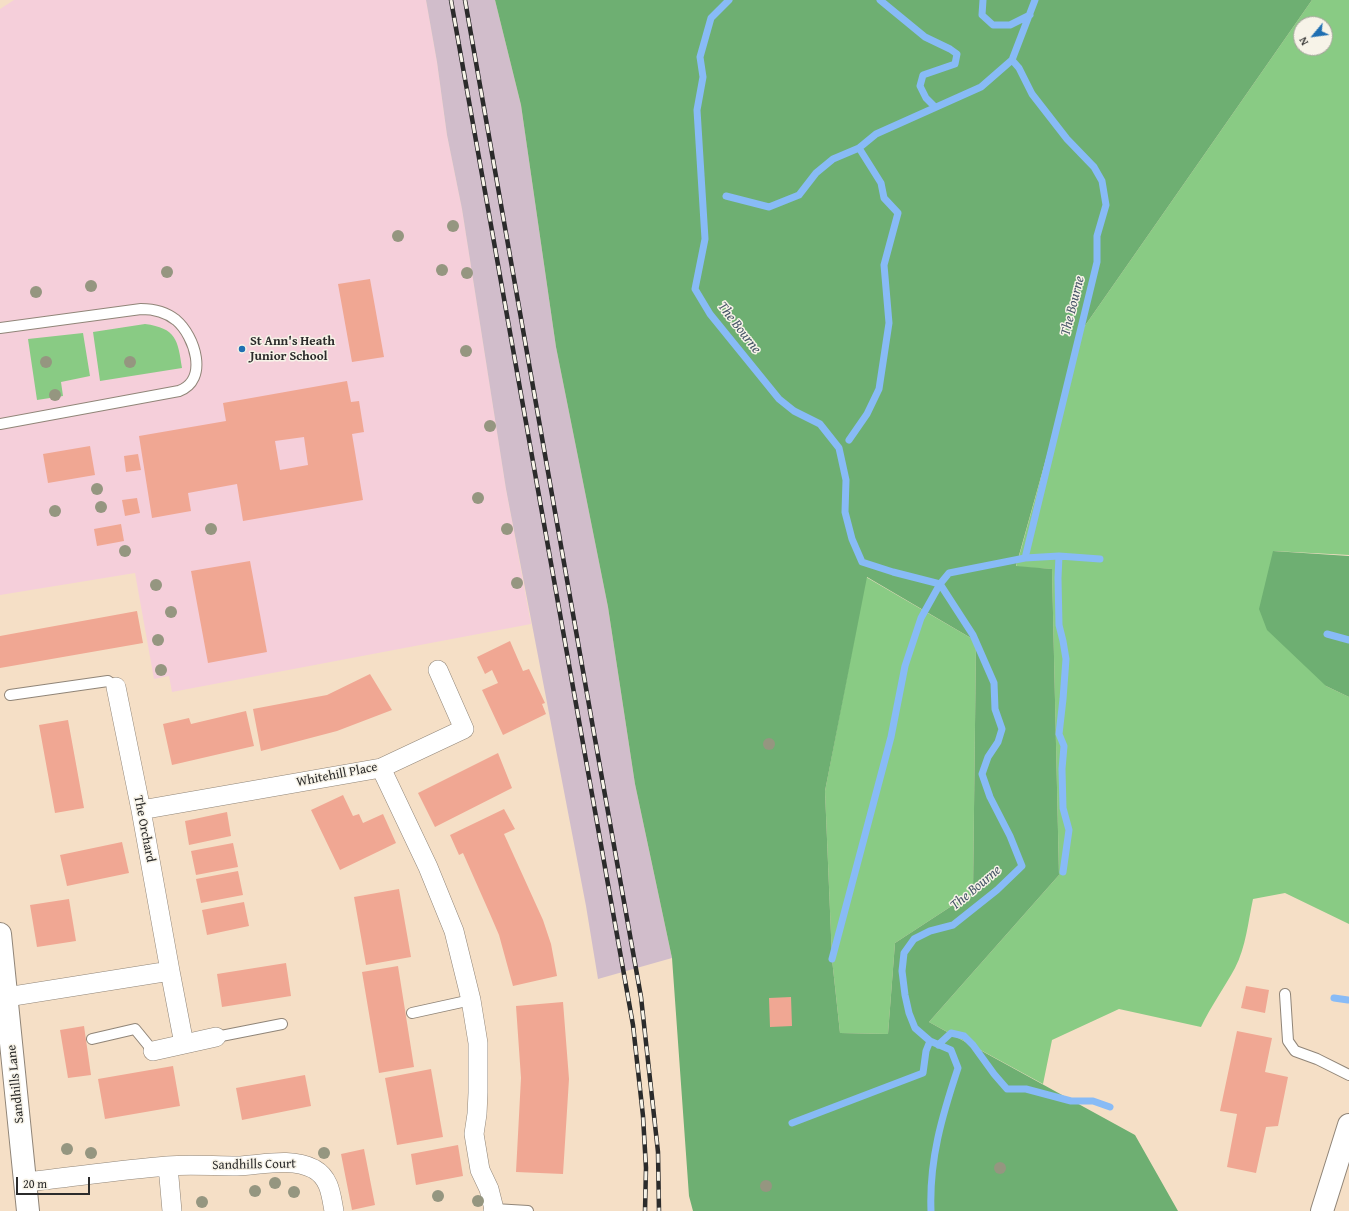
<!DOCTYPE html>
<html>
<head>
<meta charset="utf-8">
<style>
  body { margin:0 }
  #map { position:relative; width:1349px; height:1211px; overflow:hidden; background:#f5dfc6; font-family:"Gentium Book Plus",serif }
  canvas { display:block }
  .north { position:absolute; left:1293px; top:16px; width:40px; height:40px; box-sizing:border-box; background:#f7f3e8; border:1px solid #a5a39c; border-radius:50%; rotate:241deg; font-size:11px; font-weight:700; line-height:16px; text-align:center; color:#2b2b2b }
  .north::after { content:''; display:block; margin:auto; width:14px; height:18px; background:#1f6fb2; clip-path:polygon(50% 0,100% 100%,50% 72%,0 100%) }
  .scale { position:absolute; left:16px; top:1177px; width:74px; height:18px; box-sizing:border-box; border:2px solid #2b2b2b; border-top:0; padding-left:5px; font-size:12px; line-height:14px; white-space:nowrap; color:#2b2b2b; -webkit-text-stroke:3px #f7f3e8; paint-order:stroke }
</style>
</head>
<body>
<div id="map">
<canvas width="1349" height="1211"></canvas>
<div class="north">N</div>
<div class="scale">20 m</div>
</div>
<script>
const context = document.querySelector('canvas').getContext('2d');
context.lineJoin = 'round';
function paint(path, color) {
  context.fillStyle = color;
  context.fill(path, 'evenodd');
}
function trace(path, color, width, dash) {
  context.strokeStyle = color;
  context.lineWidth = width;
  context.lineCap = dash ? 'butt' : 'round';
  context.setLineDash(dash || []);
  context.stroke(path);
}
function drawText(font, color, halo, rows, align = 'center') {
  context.font = font + ' "Gentium Book Plus",serif';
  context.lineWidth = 3;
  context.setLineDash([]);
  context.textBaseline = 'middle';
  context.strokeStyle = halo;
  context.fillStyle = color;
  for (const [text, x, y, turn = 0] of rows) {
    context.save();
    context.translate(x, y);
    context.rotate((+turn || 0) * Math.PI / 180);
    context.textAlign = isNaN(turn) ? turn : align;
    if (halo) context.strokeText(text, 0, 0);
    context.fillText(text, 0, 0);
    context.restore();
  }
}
paint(new Path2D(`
  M 14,0 L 426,0 L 437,62 L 447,135 L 462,209 L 506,489 L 531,624 L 172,692 L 169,676 L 154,679 L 135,573 L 0,595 L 0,9 Z`), '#f5cfda');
paint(new Path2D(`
  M 426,0 L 495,0 L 521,105 L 556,347 L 608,607 L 635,784 L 672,958 L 598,979 L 586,906 L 506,489 L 462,209 L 447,135 L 437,62 Z`), '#d1bdcb');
paint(new Path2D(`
  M 1312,0 L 1349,0 L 1349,555 L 1273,551 L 1326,686 L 1349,697 L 1349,924 L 1285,893 L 1253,899 C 1248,922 1246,947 1235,968 C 1224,988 1211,1006 1201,1027 L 1119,1009 L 1052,1040 L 1043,1084 L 929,1022 L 1059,875 L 1052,569 L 1016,567 L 1082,330 ZM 1301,24 L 1325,24 L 1325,48 L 1301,48 Z
  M 145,324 C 176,328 178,340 182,368 L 100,381 L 93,332 Z
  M 83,333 L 90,376 L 61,382 L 63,396 L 37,400 L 28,339 Z
  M 866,577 L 976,641 L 973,892 L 895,943 L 888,1034 L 840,1033 L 832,959 L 825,791 Z`), '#89cb84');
paint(new Path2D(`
  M 495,0 L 1312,0 L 1082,330 L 1016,566 L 1052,569 L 1059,875 L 929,1022 L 1135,1135 L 1178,1211 L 693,1211 L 689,1196 L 672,958 L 635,784 L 608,607 L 556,347 L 521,105 ZM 867,577 L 976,641 L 973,892 L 895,943 L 888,1034 L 840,1033 L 832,959 L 825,791 Z
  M 1273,551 L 1349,556 L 1349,697 L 1326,686 L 1267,630 L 1259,609 Z`), '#6eaf72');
trace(new Path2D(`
  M 729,0 L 711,18 L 700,57 L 703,77 L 697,110 L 705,239 L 695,289 L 710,314 L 779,399 L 794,411 L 820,424 L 839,448 L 846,480 L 845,512 L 852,539 L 862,562 L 893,572 L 940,584 L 921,618 L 905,666 L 891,737 L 832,959
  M 880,0 L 925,37 L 950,49 L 957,54 L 955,64 L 923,75 L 920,86 L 926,98 L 935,107
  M 983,0 L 982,15 L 993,25 L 1010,25 L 1030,15
  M 726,196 L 769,207 L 799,195 L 816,173 L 833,159 L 859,148
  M 849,440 L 867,414 L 879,389 L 889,323 L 884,265 L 898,213 L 884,198 L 881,183 L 859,148 L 876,134 L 981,87 L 1012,60
  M 1059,556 L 1100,559
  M 1025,558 L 1059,556 L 1058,578 L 1059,625 L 1063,641 L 1066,659 L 1063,699 L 1059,734 L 1064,746 L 1062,769 L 1063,808 L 1069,830 L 1063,872
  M 1327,634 L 1349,640
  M 1334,998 L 1348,1000
  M 938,1045 L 951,1033 L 964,1036 L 973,1045 L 994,1074 L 1007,1089 L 1026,1089 L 1071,1101 L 1093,1101 L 1110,1107
  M 792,1123 L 923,1073 L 926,1051 L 930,1041
  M 931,1211 C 929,1160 942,1116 958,1068 L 951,1050 L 930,1041 L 915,1028 L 909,1013 L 905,995 L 902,971 L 904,953 L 914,939 L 930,931 L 953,925 L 997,890 L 1022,866 L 1010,836 L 990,797 L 982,774 L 988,757 L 998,742 L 1002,729 L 995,709 L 994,683 L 973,635 L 940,584 L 949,573 L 1025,558 L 1097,262 L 1097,236 L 1106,205 L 1102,181 L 1094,167 L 1067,139 L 1032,94 L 1019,68 L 1012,60 L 1035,0`), '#88bbf6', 7);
paint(new Path2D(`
  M 370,279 L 384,357 L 352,362 L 338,284 Z
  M 347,381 L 351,402 L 359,401 L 364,432 L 352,434 L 363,500 L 243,521 L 237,484 L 188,493 L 191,511 L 152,518 L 139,436 L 226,421 L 223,403 ZM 304,437 L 308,465 L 280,470 L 275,441 Z
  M 90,446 L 95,475 L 48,483 L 43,454 Z
  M 138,454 L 141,470 L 126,472 L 124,456 Z
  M 137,498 L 140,513 L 125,516 L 122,500 Z
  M 121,524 L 124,541 L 97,546 L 94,529 Z
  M 250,561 L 267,652 L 208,663 L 191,571 Z
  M 137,611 L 143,643 L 0,668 L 0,636 Z
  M 510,641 L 523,671 L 529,669 L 545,703 L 542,704 L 546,714 L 503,735 L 482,690 L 498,683 L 492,670 L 485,674 L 477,657 Z
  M 370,674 L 392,710 L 337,731 L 261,751 L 253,709 L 327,695 Z
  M 246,711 L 254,746 L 172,765 L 163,724 L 189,718 L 191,724 Z
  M 68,720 L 84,808 L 55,813 L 39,725 Z
  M 498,753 L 512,788 L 435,827 L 418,793 Z
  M 343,795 L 353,816 L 359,814 L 363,823 L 383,814 L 396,843 L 340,870 L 311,810 Z
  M 504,809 L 515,829 L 504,834 L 543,920 L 551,944 L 557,976 L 513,986 L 499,935 L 490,914 L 463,853 L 459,855 L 450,835 Z
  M 227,812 L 231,836 L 189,845 L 185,821 Z
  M 122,842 L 129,873 L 67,886 L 60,855 Z
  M 233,843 L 238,867 L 196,875 L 191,851 Z
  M 238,871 L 243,895 L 201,903 L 196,879 Z
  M 399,889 L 411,957 L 366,965 L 354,897 Z
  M 69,899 L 76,941 L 37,947 L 30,905 Z
  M 244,902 L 249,926 L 207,935 L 202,910 Z
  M 286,963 L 291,996 L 222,1007 L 217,974 Z
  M 398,966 L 414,1067 L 379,1073 L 362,972 Z
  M 1246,986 L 1269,990 L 1265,1013 L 1241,1008 Z
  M 791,997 L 792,1026 L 770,1027 L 769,998 Z
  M 563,1002 L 569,1079 L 563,1174 L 516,1172 L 521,1078 L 516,1006 Z
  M 84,1026 L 91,1075 L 68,1078 L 60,1030 Z
  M 1237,1031 L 1272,1038 L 1265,1072 L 1288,1077 L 1278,1126 L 1266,1127 L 1256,1173 L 1227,1167 L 1237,1114 L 1220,1111 Z
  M 173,1066 L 180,1106 L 105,1119 L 98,1079 Z
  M 431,1069 L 443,1137 L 397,1145 L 385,1078 Z
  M 305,1075 L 311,1106 L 242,1120 L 236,1088 Z
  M 458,1145 L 463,1176 L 416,1185 L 411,1154 Z
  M 364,1149 L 375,1205 L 352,1210 L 341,1154 Z`), '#f0a793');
const service = new Path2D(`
  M 0,328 L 141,309 C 154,309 166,312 176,320 C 195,336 209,380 179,391 L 0,424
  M 10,695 L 108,681 L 116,687
  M 1285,994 L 1288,1041 L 1295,1051 L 1317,1059 L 1349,1075
  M 412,1013 L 471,1000
  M 216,1037 L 282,1024
  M 92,1039 L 135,1029 L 153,1051
  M 494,1209 L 528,1211`);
const minor = new Path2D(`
  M 381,768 L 428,867 L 454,931 L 471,1000 L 478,1043 L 478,1093 L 477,1114 L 474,1134 L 480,1170 L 489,1189 L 494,1209 L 493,1211
  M 141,810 L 381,768 L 464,729 L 438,670
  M 170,971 L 184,1044
  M 7,997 L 170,971 L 141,810 L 116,687
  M 153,1051 L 216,1037
  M 168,1166 L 172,1211
  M 25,1182 C 72,1177 120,1170 167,1166 C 190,1164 213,1166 237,1166 C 262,1165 291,1157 314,1169 C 330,1178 331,1195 334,1211`);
const tertiary = new Path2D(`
  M 1322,1211 L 1349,1125`);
const secondary = new Path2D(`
  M 0,934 L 28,1211`);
trace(service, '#908578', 12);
trace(minor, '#908578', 20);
trace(tertiary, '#908578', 24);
trace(secondary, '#908578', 24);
trace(service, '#fff', 10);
trace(minor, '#fff', 19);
trace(tertiary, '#fff', 22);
trace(secondary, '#fff', 22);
const rail = new Path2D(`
  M 451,0 L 633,1025 L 643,1116 L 646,1168 L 645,1211
  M 465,0 L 595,739 L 641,997 L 658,1152 L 659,1211`);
trace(rail, '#2b2b2b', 4.5);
trace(rail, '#f7f3e8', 3, [9]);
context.fillStyle = '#959680';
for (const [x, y] of [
  [453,226],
  [398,236],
  [442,270],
  [167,272],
  [467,273],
  [91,286],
  [36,292],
  [466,351],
  [46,362],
  [130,362],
  [55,395],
  [490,426],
  [97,489],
  [478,498],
  [101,507],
  [55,511],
  [211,529],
  [507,529],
  [125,551],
  [517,583],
  [156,585],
  [171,612],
  [158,640],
  [161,670],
  [769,744],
  [67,1149],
  [91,1153],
  [324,1153],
  [1000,1168],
  [275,1183],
  [766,1186],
  [255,1191],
  [294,1192],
  [438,1196],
  [478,1201],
  [202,1202]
]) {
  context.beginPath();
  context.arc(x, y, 6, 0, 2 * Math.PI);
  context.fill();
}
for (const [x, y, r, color] of [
  [242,349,4,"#1f6fb2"]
]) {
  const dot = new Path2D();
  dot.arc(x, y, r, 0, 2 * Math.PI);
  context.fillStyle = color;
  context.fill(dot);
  trace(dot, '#f7f3e8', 1.5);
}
drawText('bold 13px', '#2b2b2b', '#f7f3e8', [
  ["St Ann's Heath",250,342],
  ["Junior School",250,357]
], 'left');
drawText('13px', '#2b2b2b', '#f7f3e8', [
  ["Whitehill Place",337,775,-11],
  ["The Orchard",144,829,79],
  ["Sandhills Lane",16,1084,-96],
  ["Sandhills Court",254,1165,-1]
]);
drawText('italic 14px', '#475668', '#f7f3e8', [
  ["The Bourne",1073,306,-76],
  ["The Bourne",739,328,52],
  ["The Bourne",976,888,-40]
]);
</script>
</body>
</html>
